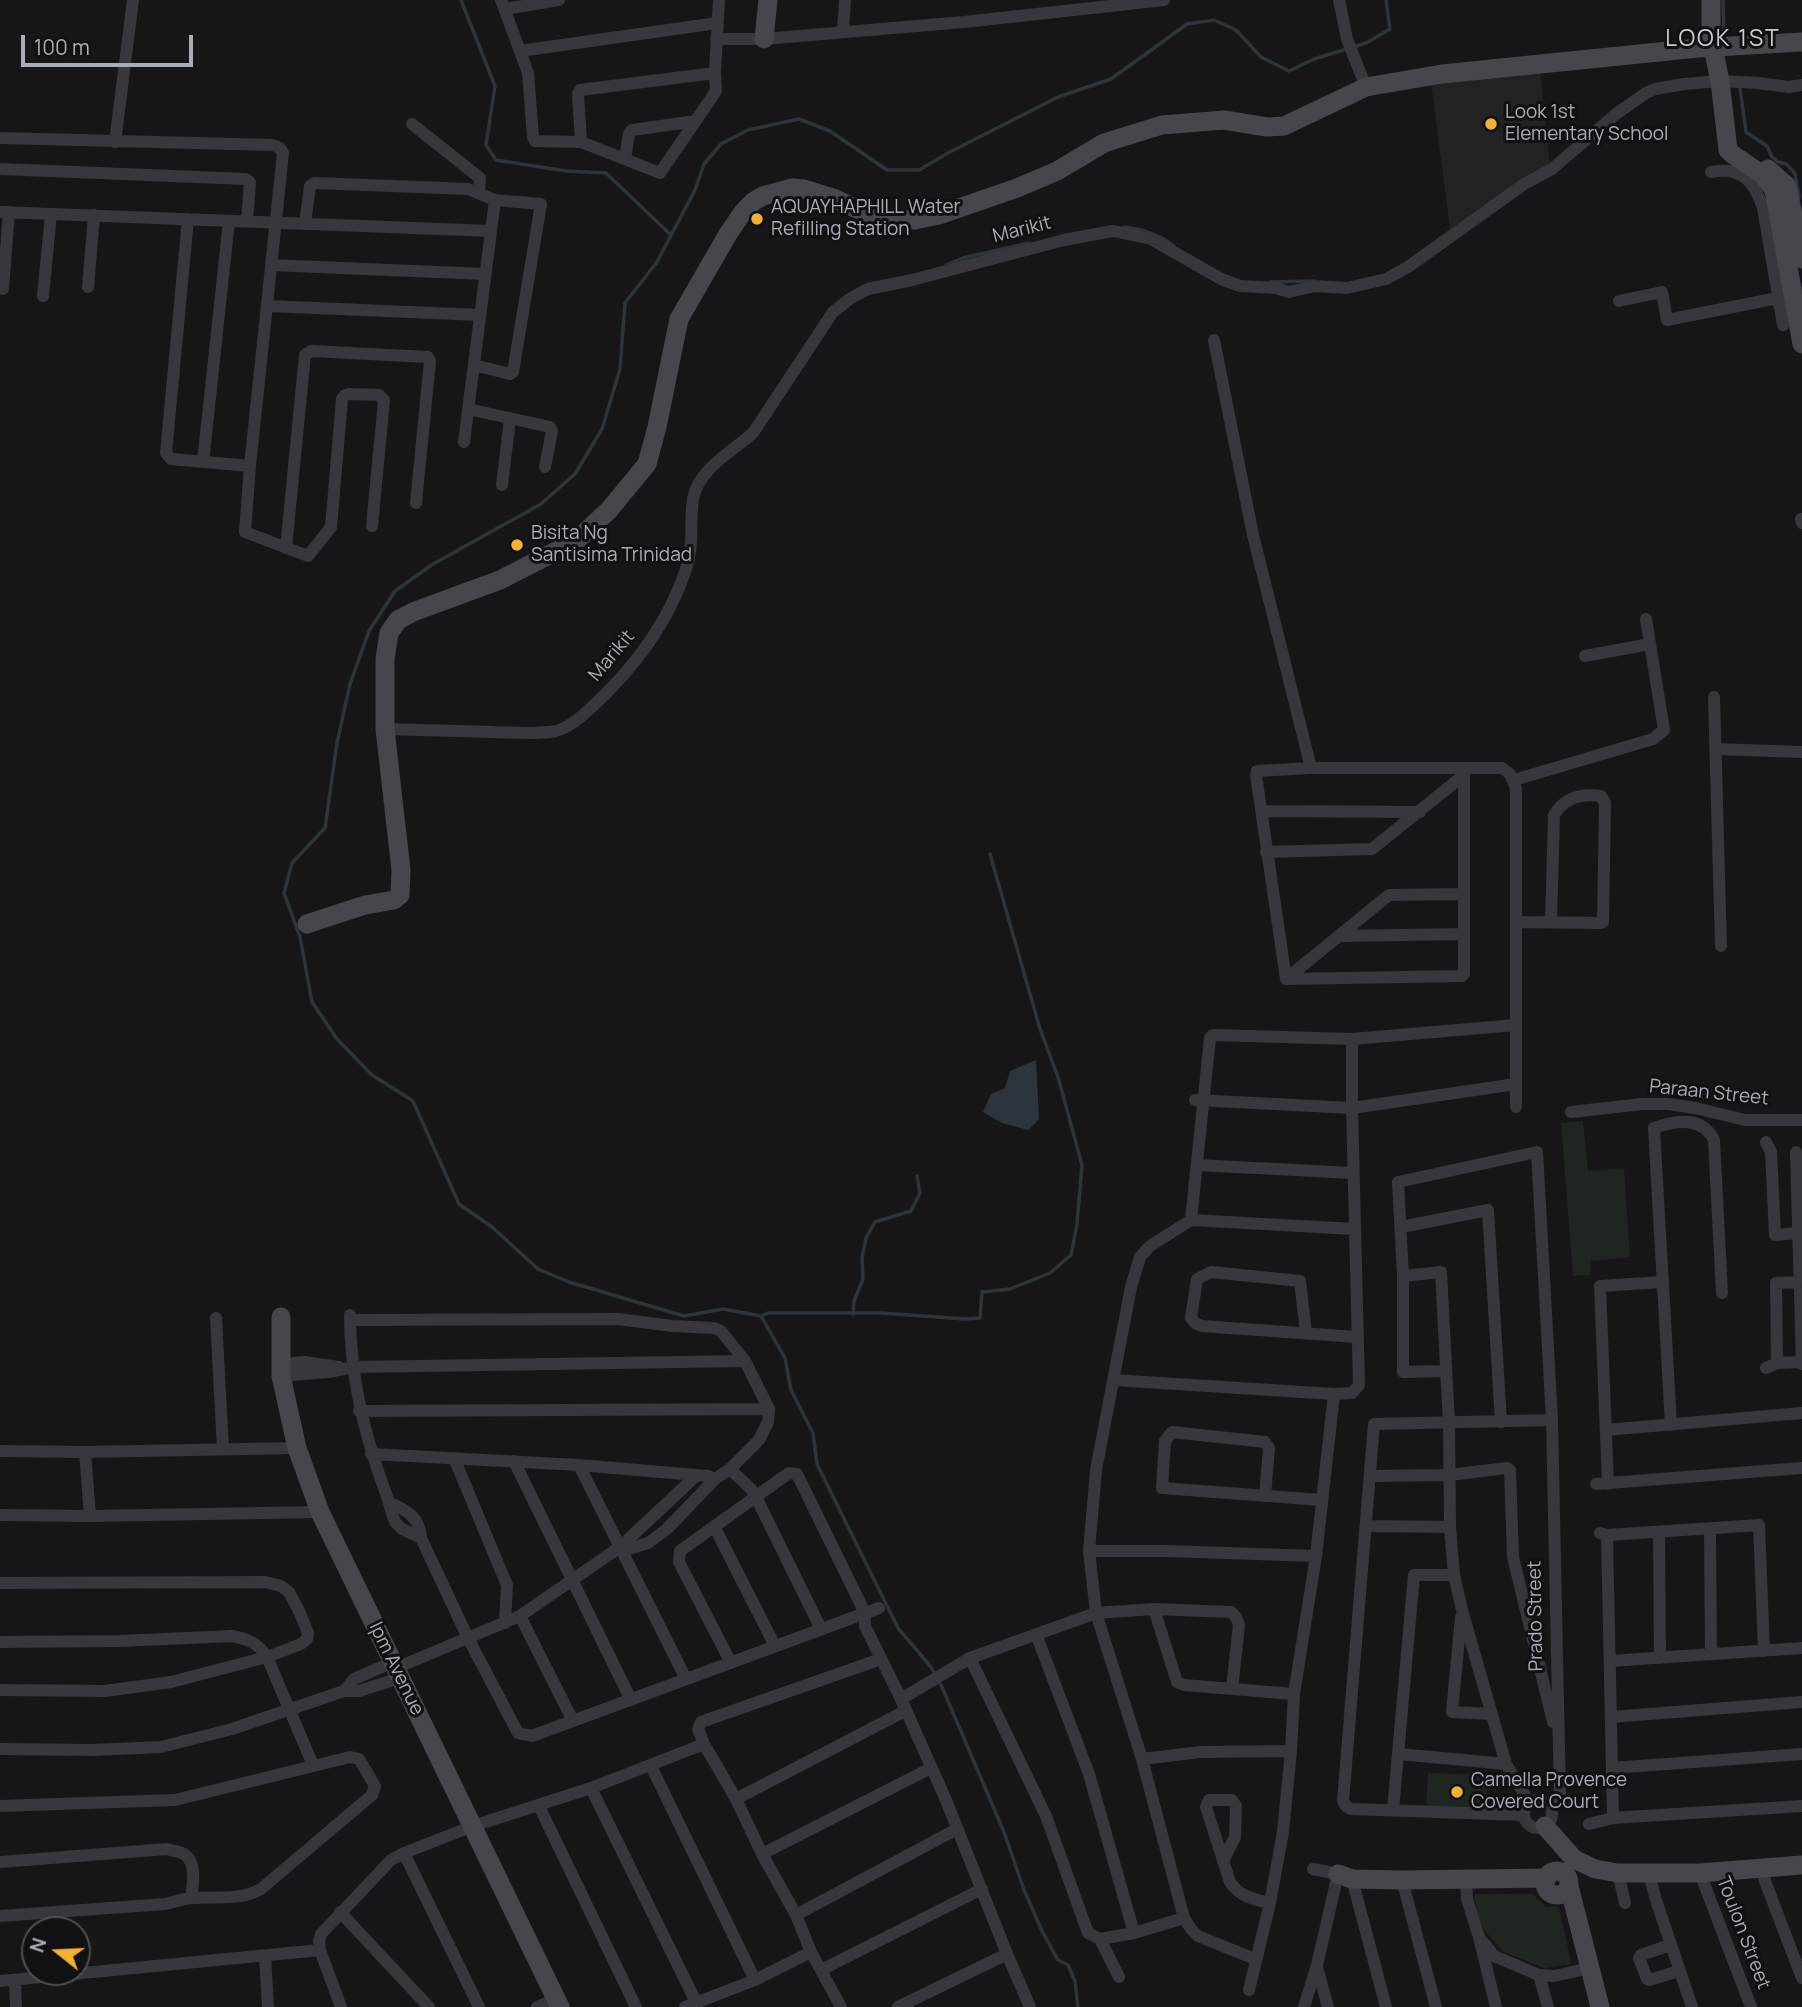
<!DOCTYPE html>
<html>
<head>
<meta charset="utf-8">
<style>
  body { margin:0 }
  #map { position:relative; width:1802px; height:2007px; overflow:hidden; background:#161618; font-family:Manrope,sans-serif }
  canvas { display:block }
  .north { position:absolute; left:21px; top:1916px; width:70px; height:70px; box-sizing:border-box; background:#111113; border:2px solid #4d4f55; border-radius:50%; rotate:288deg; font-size:19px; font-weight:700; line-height:28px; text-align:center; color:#a8adb8 }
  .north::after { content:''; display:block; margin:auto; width:24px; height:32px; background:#f2b134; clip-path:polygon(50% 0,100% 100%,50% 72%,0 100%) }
  .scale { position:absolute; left:21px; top:35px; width:172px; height:32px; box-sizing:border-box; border:4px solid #a8adb8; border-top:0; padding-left:9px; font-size:21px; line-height:24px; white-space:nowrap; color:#a8adb8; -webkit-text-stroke:5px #111113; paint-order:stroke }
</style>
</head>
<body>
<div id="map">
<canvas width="1802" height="2007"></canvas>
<div class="north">N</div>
<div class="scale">100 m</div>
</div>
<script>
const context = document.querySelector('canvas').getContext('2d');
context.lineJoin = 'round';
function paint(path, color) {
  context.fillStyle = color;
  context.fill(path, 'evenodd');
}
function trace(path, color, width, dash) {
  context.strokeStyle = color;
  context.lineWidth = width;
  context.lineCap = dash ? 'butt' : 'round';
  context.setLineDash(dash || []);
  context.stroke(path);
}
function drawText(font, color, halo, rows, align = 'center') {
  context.font = font + ' Manrope,sans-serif';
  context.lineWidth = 6;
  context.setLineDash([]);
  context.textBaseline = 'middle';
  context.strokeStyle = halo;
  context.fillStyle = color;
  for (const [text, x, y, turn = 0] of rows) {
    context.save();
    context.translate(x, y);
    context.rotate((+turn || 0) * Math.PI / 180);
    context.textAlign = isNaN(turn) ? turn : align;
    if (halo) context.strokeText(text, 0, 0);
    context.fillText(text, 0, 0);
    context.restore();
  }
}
paint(new Path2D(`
  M 1540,70 L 1550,166 L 1519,180 L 1450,229 L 1431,82 Z`), '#222225');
paint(new Path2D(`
  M 1583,1121 L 1588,1171 L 1624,1168 L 1630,1257 L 1591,1261 L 1590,1275 L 1573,1276 L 1561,1123 Z
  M 1428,1773 L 1488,1775 L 1486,1810 L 1426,1808 Z
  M 1475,1894 L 1533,1894 L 1546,1907 L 1556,1906 L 1559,1908 L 1571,1961 L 1570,1964 L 1544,1968 L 1504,1952 L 1485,1931 L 1480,1921 L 1474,1897 Z`), '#1e261f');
paint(new Path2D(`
  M 1036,1060 L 1039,1119 L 1028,1130 L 1002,1123 L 983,1112 L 991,1094 L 1005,1088 L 1010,1071 Z`), '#2c353c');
trace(new Path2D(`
  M 461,0 L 495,86 L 486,145 L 496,160 L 566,171 L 606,173 L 671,235
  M 1723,0 L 1724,40
  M 1740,88 L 1746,132 L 1767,146 L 1772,157 L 1778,162 L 1786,164 L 1792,170 L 1795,174 L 1799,197
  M 1123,227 C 1142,229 1159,234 1174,246
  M 946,265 L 963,258 L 1029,243
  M 1270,282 L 1315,281
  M 853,1314 L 854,1301 L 863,1279 L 862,1258 L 866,1238 L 875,1222 L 911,1211 L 920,1193 L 917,1176
  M 761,1316 L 768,1313 L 881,1313 L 965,1319 L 980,1318 L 982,1292 L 1010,1289 L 1050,1273 L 1071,1255 L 1077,1224 L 1082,1165 L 1058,1077 L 1040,1029 L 990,854
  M 1078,2007 L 1075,1981 L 1068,1965 L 1058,1960 L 1043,1933 L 1024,1890 L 1004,1832 L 942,1687 L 931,1667 L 898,1628 L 817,1464 L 813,1433 L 791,1390 L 785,1358 L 761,1316 L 723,1309 L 684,1316 L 569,1282 L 538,1269 L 492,1227 L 459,1204 L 413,1101 L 372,1075 L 337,1039 L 312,1002 L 300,937 L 284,893 L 292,863 L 325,828 L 337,743 L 350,684 L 369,631 L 395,591 L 433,564 L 541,504 L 575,474 L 602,429 L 620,369 L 625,303 L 657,262 L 695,190 L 704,164 L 721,144 L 748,130 L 799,119 L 830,131 L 887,170 L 919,170 L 948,153 L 1058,97 L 1111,79 L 1187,24 L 1214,20 L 1236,30 L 1261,57 L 1289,71 L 1314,59 L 1366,43 L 1390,29 L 1386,0`), '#2c353c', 3.5);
trace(new Path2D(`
  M 501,0 L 528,73 L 533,137 L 535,141 L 581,142 L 660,173 L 716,91 L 715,73 L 719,0
  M 1339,0 L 1347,39 L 1366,87
  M 505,9 L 559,0
  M 843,32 L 845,0
  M 716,39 L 764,39 L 964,22 L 1164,0
  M 520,51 L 717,23
  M 412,124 L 480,178 L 479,193
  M 0,138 L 273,145 L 280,148 L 283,153 L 250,466 L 245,532 L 308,556 L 331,527 L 342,399 L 345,395 L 349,394 L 379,395 L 384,400 L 372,526
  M 115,142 L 133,0
  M 581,142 L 578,94 L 580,90 L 715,73
  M 625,159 L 629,133 L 632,130 L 696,121
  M 0,169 L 246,179 L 250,182 L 247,221
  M 1711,172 C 1741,166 1754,181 1763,208 L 1783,325
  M 0,212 L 491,231
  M 188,219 L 166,453 L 171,459 L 250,466
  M 305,224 L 310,186 L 315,183 L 468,189 L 495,200 L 541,204 L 513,372 L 510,374 L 474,365
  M 271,265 L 485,274
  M 88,287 L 94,215
  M 3,289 L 9,212
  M 43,296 L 51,214
  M 1619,301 L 1662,292 L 1667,320 L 1778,298
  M 267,306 L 480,315
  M 1214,340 L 1253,535 L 1311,768
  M 468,409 L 550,427 L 552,431 L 545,467
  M 464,442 L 495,200
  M 203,462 L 229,221
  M 502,485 L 510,419
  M 1801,519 L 1802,523
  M 286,548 L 305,355 L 311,351 L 428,357 L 430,361 L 416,503
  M 1585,656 L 1650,644
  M 1714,697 L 1721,946
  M 385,729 C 421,730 456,731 492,732 C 512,732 536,735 556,731 C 569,728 582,716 592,707 C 632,670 667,625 685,572 C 695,544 689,525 693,499 C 698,469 733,451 753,433 L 833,312 L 851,298 L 868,289 L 912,280 L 1064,240 L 1113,231 L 1151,239 L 1221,279 L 1240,286 L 1276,288 L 1289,292 L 1314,286 L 1347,288 L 1386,279 L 1408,267 L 1524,184 L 1552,169 L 1616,114 L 1646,93 L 1655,89 L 1684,84 L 1720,81 L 1758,83 L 1789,87 L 1802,85
  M 1715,749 L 1802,752
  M 1514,780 L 1653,739 L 1664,730 L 1646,619
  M 1261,811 L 1420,812
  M 1266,852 L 1372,849 L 1464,775
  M 1516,922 L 1601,923 L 1603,922 L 1605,803 L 1601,796 C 1581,793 1564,798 1554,815 L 1551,922
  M 1340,936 L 1464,934
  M 1286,979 L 1256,775 L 1257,771 L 1311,768 L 1502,768 L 1510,774 L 1516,788 L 1516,1107
  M 1286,979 L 1462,976 L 1464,974 L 1464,768
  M 1286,979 L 1389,895 L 1464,894
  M 1195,1100 L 1352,1108 L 1516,1084
  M 1571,1112 L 1642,1104 L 1668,1104 L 1695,1108 L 1745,1120 L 1802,1120
  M 1766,1142 L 1771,1152 L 1775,1235 L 1798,1233
  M 1796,1152 L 1802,1364
  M 1197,1165 L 1353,1173
  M 1191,1220 L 1210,1038 L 1213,1035 L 1352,1039 L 1516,1025
  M 1401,1227 L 1488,1210 L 1501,1422
  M 1403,1276 L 1441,1272 L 1449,1423 L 1450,1527 L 1454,1575 L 1462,1610 L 1506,1764 L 1529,1802
  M 350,1315 C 350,1376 364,1434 385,1491 C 389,1501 391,1512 395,1522 L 402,1529 L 421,1538
  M 216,1318 L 223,1449
  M 350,1320 L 618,1319 L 673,1326 L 714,1328 L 721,1331 L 745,1361 L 769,1409 L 768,1422 L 759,1440 L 730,1469 L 715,1479 L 708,1476 L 579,1465 L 371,1454
  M 1306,1333 L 1300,1281 L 1211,1272 L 1197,1279 L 1191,1318 L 1195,1323 L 1202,1326 L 1357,1337
  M 1777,1363 L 1776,1283 L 1800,1282
  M 281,1364 L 304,1362 L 339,1367
  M 1766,1368 L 1777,1363 L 1802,1362
  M 1446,1371 L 1403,1372 L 1403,1276 L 1398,1182 L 1537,1152 L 1552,1420 L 1560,1796 L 1555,1805 L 1551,1808
  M 281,1376 L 328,1372 L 354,1367 L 745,1361
  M 1113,1380 L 1334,1394 L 1352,1393 L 1359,1385 L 1352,1108 L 1352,1039
  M 359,1411 L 769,1409
  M 1671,1425 L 1654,1128 C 1676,1120 1702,1116 1714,1140 L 1722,1293
  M 1606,1430 L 1802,1413
  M 0,1451 L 85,1452 L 297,1448
  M 454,1458 L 507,1585 L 505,1623
  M 514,1461 L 631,1700
  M 579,1465 L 686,1679
  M 730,1469 L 751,1489 L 756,1497 L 821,1629
  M 1371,1476 L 1449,1475 L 1507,1468 L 1510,1470 L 1513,1557 L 1553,1722
  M 1596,1484 L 1802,1468
  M 1608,1484 L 1600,1286 L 1663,1282
  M 1265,1496 L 1269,1448 L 1265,1442 L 1172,1432 L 1165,1441 L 1162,1488 L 1321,1500
  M 390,1503 C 407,1510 420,1518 421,1538 L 468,1638 L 518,1733 L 532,1736 L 879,1608
  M 0,1515 L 90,1516 L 85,1452
  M 90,1516 L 320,1512
  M 714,1526 L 775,1646
  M 1366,1526 L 1450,1527
  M 1710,1529 L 1711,1654
  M 1659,1532 L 1660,1658
  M 1600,1533 L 1607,1535 L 1759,1525 L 1764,1651
  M 1607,1535 L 1613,1818
  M 622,1551 L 648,1543 L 667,1529 L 715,1479
  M 1089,1551 L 1167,1551 L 1316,1556
  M 0,1583 L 265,1582 L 281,1586 L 289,1592 L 300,1613 L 308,1633 L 307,1639 L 301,1644 L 267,1657 L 171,1682 L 105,1691 L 0,1690
  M 1154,1609 L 1177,1682 L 1184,1685 L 1294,1694
  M 520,1616 L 573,1721
  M 1461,1617 L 1452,1712 L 1491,1714
  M 1036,1634 L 1089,1774 L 1134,1933
  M 0,1642 L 120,1641 L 232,1636 C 248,1639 258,1643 267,1657 L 313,1765
  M 970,1658 L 1046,1816 L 1088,1933 L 1100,1939 L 1119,1977
  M 1610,1661 L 1802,1648
  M 731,1663 L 679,1562 L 680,1551 L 789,1473 L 797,1474 L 865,1613 L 865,1626 L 901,1699 L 946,1800 L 1007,1954 L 1030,2007
  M 396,1668 L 520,1616 L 620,1547 L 697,1475
  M 344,1691 L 354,1679 L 393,1662
  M 901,1699 L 970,1658 L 1096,1613 L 1154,1609 L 1231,1612 L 1236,1617 L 1239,1625 L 1232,1689
  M 1611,1717 L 1802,1702
  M 0,1749 L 93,1750 L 161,1747 L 232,1729 L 344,1691 L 359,1691 L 400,1678
  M 1399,1754 L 1506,1764
  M 1142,1759 L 1200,1752 L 1291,1751
  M 651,1766 L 755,1980
  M 1612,1768 L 1802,1754
  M 591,1788 L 696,2002
  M 736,1799 L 905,1711
  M1524 1814a14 14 0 1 1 28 0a14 14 0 1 1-28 0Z
  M 0,1806 L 175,1800 L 350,1757 L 359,1759 L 375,1786 L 372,1795 L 261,1889 C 240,1901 217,1896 193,1898 C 184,1898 174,1902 165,1904 L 0,1916
  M 539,1806 L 636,2007
  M 1393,1810 L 1414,1575 L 1454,1575
  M 1523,1815 L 1351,1809 L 1346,1806 L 1343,1801 L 1374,1424 L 1552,1420
  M 1589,1824 L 1613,1818 L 1802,1806
  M 404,1853 L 479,2007
  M 762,1854 L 931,1768
  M 1223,1861 L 1235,1837 L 1236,1806 L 1232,1800 L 1209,1800 L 1206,1807 L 1230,1882 C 1240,1897 1253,1899 1270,1903
  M 0,1862 L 167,1849 C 172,1851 179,1851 184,1854 C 197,1862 193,1885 191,1898
  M 1763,1868 L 1765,1881 L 1802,1978
  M 1618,1873 L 1625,1903
  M 1700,1873 L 1751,2007
  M 1649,1874 L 1656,1900 L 1692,2007
  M 1352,1879 L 1386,2007
  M 1402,1880 L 1436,2007
  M 1466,1881 L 1467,1899 L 1479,1937 L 1496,2007
  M 340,1912 L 429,2007
  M 796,1915 L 957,1829
  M 1100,1939 L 1134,1933 L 1184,1918
  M 1483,1942 L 1494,1956 L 1539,1975 L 1554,1976 L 1590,1968
  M 1670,1945 L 1641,1955 L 1639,1958 L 1647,1979 L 1649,1980 L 1679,1971
  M 265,1956 L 268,2007
  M 1255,1959 L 1198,1936 L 1191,1929 L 1184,1918 L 1142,1759 L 1096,1613 L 1089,1551 L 1096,1470 L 1131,1287 L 1140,1257 L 1150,1246 L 1191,1220 L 1354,1229
  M 1317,1967 L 1328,2007
  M 821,1970 L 982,1889
  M 1539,1975 L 1548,2007
  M 15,1980 L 16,2007
  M 0,1981 L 320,1950
  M 1249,1990 L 1270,1903 L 1283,1832 L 1291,1751 L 1294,1694 L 1316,1556 L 1334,1394
  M 341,2007 L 320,1950 L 319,1941 L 321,1934 L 391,1860 L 404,1853 L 473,1826 L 591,1788 L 704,1744
  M 537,2007 L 556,1999
  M 685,2007 L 755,1980 L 811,1952
  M 841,2007 L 811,1952 L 796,1915 L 762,1854 L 736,1799 L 704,1744 L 698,1729 L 701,1722 L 881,1659
  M 898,2007 L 1007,1954
  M 1304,2007 L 1317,1965 L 1338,1874 L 1313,1869`), '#37383d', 12);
trace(new Path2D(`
  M 1711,0 L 1711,38 L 1720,81 L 1728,150 L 1732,154 L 1763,175 L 1774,190 L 1802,344
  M 764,39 L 768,0
  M 1768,169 L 1787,186 L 1802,259
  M 307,924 L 365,905 L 394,900 L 400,895 L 401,870 L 385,729 L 385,659 L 389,633 L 398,620 L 413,612 L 500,580 L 576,541 L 609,510 L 647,464 L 657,427 L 679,319 L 728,234 L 743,212 L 754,201 L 763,196 L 792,188 L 804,189 L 833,198 L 868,214 L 887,218 L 915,220 L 939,215 L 1017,188 L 1057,171 L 1104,143 L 1162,125 L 1224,120 L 1267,127 L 1284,126 L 1366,87 L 1442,74 L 1698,48 L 1802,42
  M 281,1317 L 281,1376 L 297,1448 L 320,1512 L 560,2007
  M 1545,1826 L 1574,1859 L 1595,1869 L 1618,1873 L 1700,1873 L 1802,1865
  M1545 1883a12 12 0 1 1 24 0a12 12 0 1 1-24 0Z
  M 1338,1874 L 1352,1879 L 1402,1880 L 1547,1878
  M 1569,1886 L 1600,2007`), '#45474d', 19);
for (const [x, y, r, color] of [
  [1491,124,7,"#f2b134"],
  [757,219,7,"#f2b134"],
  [517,545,7,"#f2b134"],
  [1457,1792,7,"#f2b134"]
]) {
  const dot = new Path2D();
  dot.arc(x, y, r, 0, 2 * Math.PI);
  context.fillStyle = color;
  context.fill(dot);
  trace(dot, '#111113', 2.5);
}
drawText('19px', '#a8adb8', '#111113', [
  ["Look 1st",1505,113],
  ["Elementary School",1505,135],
  ["AQUAYHAPHILL Water",771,208],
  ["Refilling Station",771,230],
  ["Bisita Ng",531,534],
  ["Santisima Trinidad",531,556],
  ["Camella Provence",1471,1781],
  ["Covered Court",1471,1803]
], 'left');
drawText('19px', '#a8adb8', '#111113', [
  ["Marikit",1022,230,-14],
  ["Marikit",612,656,-50],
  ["Paraan Street",1709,1093,6],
  ["Prado Street",1536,1616,-91],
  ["Ipm Avenue",396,1669,64],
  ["Toulon Street",1743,1933,69]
]);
context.letterSpacing = '2px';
drawText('23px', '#c9ccd4', '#111113', [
  ["LOOK 1ST",1723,40]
]);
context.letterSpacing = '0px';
</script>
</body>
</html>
